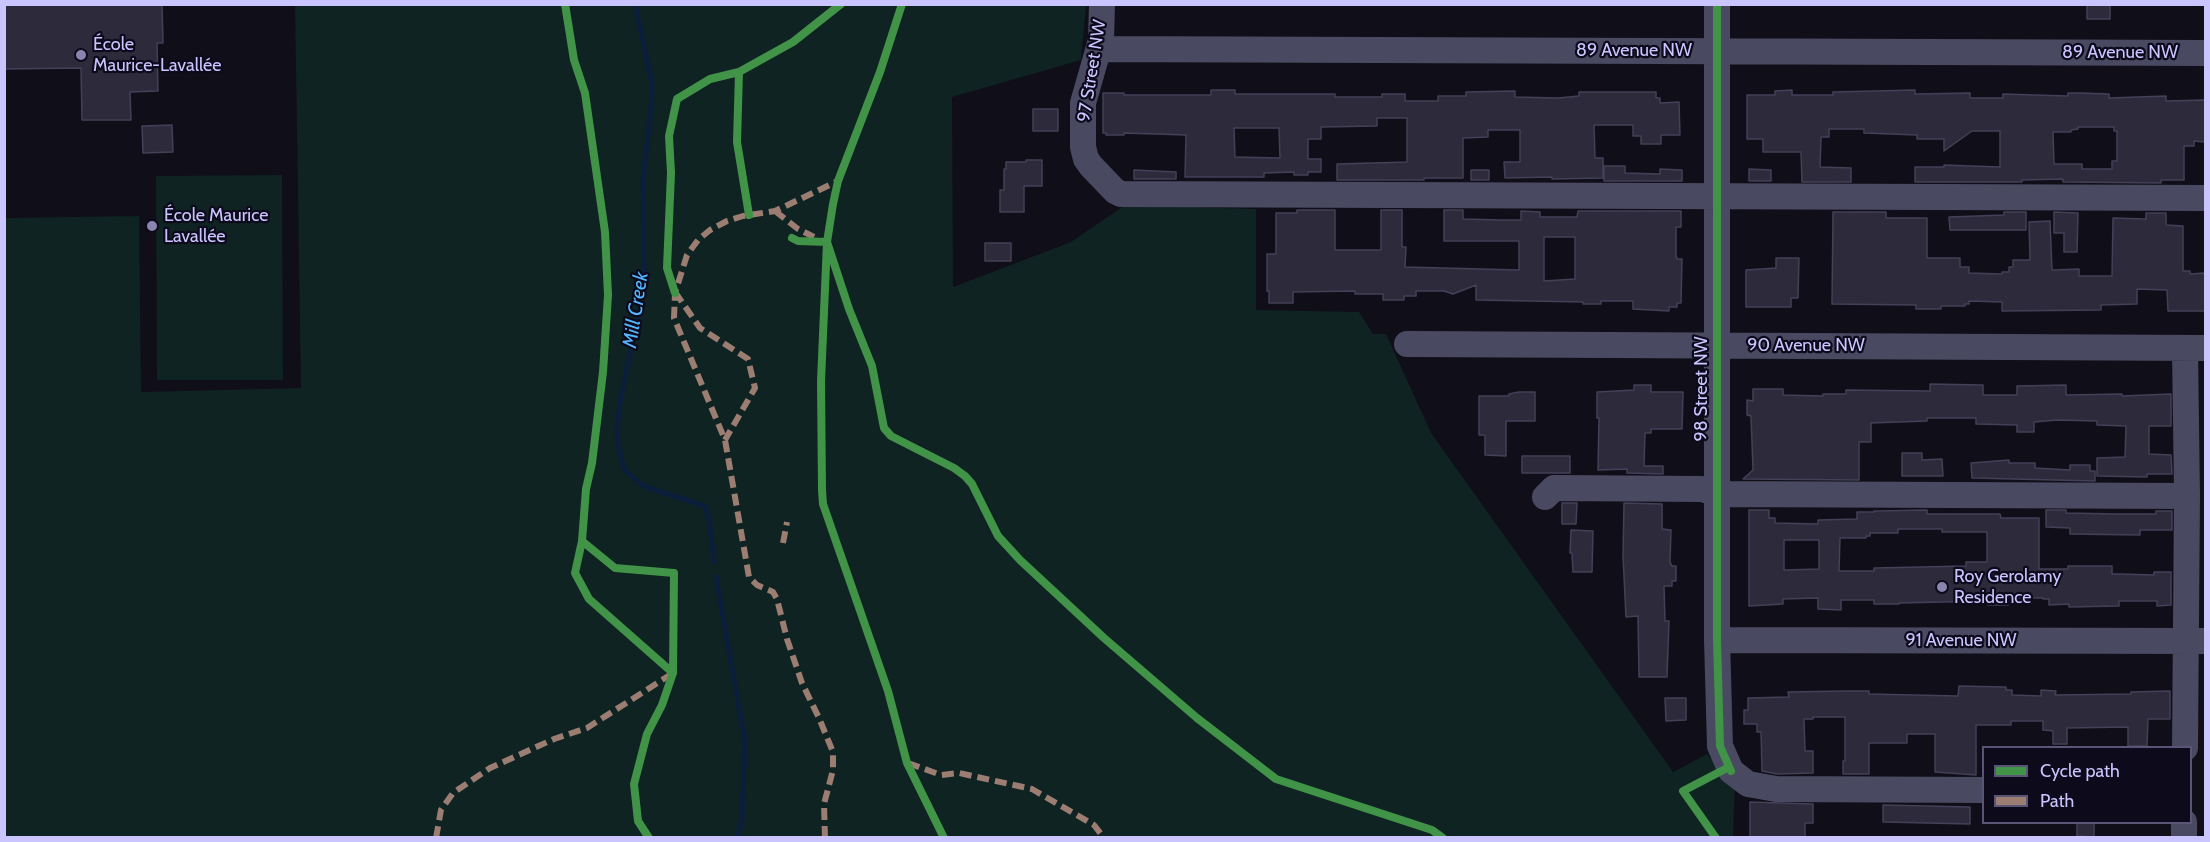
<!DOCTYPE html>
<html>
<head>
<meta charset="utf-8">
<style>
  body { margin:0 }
  #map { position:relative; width:2210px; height:842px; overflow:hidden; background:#100e18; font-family:Cabin,sans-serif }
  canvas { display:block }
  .frame { position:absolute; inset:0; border:6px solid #cac5ff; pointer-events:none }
  .legend { position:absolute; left:1982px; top:746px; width:210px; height:78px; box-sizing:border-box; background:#0d0a1c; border:2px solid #595577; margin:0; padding:8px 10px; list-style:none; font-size:18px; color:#cac5ff }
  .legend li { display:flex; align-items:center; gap:12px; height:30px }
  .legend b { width:30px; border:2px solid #595577 }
</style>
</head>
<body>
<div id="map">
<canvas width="2210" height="842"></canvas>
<div class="frame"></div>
<ul class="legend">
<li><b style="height:8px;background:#419447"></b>Cycle path</li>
<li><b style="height:8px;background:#9b7d72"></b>Path</li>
</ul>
</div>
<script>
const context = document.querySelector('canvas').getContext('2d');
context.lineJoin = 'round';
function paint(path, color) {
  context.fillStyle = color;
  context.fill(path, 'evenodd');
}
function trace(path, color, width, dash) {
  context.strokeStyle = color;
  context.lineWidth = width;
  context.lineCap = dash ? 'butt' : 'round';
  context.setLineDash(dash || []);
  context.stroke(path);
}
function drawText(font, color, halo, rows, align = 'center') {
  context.font = font + ' Cabin,sans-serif';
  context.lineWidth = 4.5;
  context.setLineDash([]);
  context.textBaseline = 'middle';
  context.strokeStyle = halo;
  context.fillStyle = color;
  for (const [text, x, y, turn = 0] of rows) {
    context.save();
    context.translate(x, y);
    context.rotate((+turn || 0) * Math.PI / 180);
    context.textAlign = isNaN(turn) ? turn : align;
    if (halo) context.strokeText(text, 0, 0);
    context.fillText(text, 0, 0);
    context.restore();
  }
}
paint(new Path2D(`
  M 295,5 L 1086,5 L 1081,60 L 952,97 L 953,287 L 1071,242 L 1125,205 L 1256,209 L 1256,310 L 1359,312 L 1373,334 L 1386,334 L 1431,433 L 1673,772 L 1707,754 L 1735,785 L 1733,837 L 5,837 L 4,218 L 139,216 L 141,392 L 301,388 Z
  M 282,175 L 283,380 L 157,380 L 156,176 Z`), '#0e2322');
trace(new Path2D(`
  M 635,4 L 652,84 L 652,98 L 643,180 L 644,279 L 638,319 L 621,396 L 617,428 L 618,446 L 624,469 L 643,486 L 705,506 L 709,518 L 714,562
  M 716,577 L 745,742 L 742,818 L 738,838`), '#0b1f3c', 5);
const building = new Path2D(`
  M 4,4 L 162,4 L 163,43 L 157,43 L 158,91 L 130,92 L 131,120 L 82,120 L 81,68 L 4,69 Z
  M 2087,4 L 2110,4 L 2110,19 L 2087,19 Z
  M 1211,90 L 1235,90 L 1235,94 L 1335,94 L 1335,97 L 1382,97 L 1382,94 L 1405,94 L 1405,101 L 1438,101 L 1438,96 L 1466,96 L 1466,92 L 1515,91 L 1515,97 L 1558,98 L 1579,96 L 1579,92 L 1656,92 L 1656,98 L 1660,98 L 1660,103 L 1679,102 L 1680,135 L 1661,135 L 1661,144 L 1641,144 L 1641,136 L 1633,136 L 1633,125 L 1594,125 L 1595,158 L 1603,158 L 1603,178 L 1552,179 L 1552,177 L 1505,178 L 1504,162 L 1520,162 L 1520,130 L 1488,130 L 1488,137 L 1463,138 L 1463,178 L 1424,178 L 1424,180 L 1337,180 L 1337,164 L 1407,162 L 1407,118 L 1377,118 L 1377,126 L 1321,127 L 1321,139 L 1308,139 L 1308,159 L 1321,159 L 1321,172 L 1308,172 L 1308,175 L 1294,175 L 1294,172 L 1264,173 L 1264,177 L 1185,177 L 1186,135 L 1124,133 L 1124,135 L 1106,135 L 1106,133 L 1103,133 L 1103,93 L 1124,93 L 1124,95 L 1211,95 ZM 1234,128 L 1279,128 L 1280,158 L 1235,157 Z
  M 1792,90 L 1792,95 L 1833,95 L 1833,92 L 1915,90 L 1915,94 L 1970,93 L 1970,98 L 2003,98 L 2003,94 L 2068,96 L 2068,93 L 2082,93 L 2109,94 L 2109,98 L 2166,96 L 2166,101 L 2205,100 L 2205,142 L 2194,141 L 2194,146 L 2184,146 L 2184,180 L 2161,180 L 2161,183 L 2063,182 L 2063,179 L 2022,180 L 2022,182 L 1915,182 L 1915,167 L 1944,167 L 1944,165 L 2000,167 L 2000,131 L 1972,131 L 1944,151 L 1944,139 L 1917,139 L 1917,135 L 1864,133 L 1864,129 L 1829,129 L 1829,137 L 1821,137 L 1820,167 L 1851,168 L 1851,182 L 1802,182 L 1801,152 L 1763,152 L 1763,139 L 1747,139 L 1747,95 L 1775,95 L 1775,91 ZM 2078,127 L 2114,127 L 2114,131 L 2117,131 L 2117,161 L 2112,161 L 2112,169 L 2082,169 L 2082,164 L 2054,164 L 2053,132 L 2071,132 L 2071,130 L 2078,129 Z
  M 1033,109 L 1058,109 L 1058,131 L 1033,131 Z
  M 172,125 L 173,152 L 143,153 L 142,126 Z
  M 1026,160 L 1042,160 L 1042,186 L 1024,186 L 1024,212 L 1000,212 L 1000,190 L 1004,190 L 1004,169 L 1006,169 L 1006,162 L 1026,162 Z
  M 1604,166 L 1625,166 L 1625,173 L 1660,174 L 1660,169 L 1682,170 L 1682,181 L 1604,181 Z
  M 1749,169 L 1771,170 L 1771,181 L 1749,181 Z
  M 1134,170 L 1176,172 L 1176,179 L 1134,179 Z
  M 1471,170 L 1489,170 L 1489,180 L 1471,180 Z
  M 1297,210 L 1335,210 L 1335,250 L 1381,250 L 1381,210 L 1402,210 L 1402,247 L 1406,247 L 1405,267 L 1519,270 L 1519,241 L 1444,241 L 1444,210 L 1463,210 L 1463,219 L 1501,220 L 1521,220 L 1521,211 L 1540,212 L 1540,217 L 1577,217 L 1578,211 L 1681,211 L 1681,227 L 1676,227 L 1676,255 L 1677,259 L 1682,259 L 1681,303 L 1677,303 L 1677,307 L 1669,307 L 1669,311 L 1633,309 L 1633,301 L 1601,301 L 1601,304 L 1583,304 L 1583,302 L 1476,300 L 1476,285 L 1453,294 L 1444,291 L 1416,291 L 1416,296 L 1404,296 L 1404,300 L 1383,300 L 1383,294 L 1355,294 L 1355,291 L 1293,292 L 1293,303 L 1269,303 L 1269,291 L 1267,291 L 1267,254 L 1276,254 L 1276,213 L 1297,213 ZM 1544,237 L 1575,237 L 1575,279 L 1544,281 Z
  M 1833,212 L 1886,212 L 1886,218 L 1927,218 L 1927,258 L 1960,258 L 1960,267 L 1969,267 L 1969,273 L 2002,274 L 2002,272 L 2009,272 L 2009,267 L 2013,267 L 2013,260 L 2030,260 L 2029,222 L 2050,221 L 2052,270 L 2079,269 L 2079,276 L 2112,276 L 2113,218 L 2146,219 L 2146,213 L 2166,213 L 2166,225 L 2183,226 L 2183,271 L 2190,271 L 2190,274 L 2205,273 L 2205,311 L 2168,311 L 2167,290 L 2137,289 L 2137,304 L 2101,305 L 2101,310 L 2002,311 L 2002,302 L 1969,301 L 1969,304 L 1965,304 L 1965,306 L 1941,306 L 1941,309 L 1916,309 L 1916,305 L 1832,304 Z
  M 2004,212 L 2026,212 L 2026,230 L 1950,230 L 1949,217 L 2004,215 Z
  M 2054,212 L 2078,213 L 2077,252 L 2064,252 L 2064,233 L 2054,233 Z
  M 985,243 L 1011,243 L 1011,261 L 985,261 Z
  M 1776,258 L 1799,258 L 1798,298 L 1791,298 L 1791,307 L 1746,307 L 1746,270 L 1776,268 Z
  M 1930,384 L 1983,385 L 1983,395 L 2017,395 L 2017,386 L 2066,385 L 2066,395 L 2122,394 L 2122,396 L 2171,394 L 2171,426 L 2149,426 L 2149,454 L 2171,455 L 2172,474 L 2147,474 L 2147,477 L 2097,476 L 2097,458 L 2125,457 L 2126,426 L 2097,425 L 2097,421 L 2057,420 L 2034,422 L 2034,432 L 2017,432 L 2017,425 L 1976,424 L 1976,418 L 1927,418 L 1927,421 L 1871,423 L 1871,442 L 1859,442 L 1859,480 L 1743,479 L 1753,470 L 1751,416 L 1747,415 L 1747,400 L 1753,401 L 1753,389 L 1783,389 L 1783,395 L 1823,396 L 1823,394 L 1846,394 L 1846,390 L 1930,391 Z
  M 1634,385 L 1651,385 L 1651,392 L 1683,392 L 1682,429 L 1651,429 L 1651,433 L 1645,433 L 1644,466 L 1663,466 L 1663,474 L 1627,473 L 1627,469 L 1598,470 L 1599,418 L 1597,418 L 1597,392 L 1634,390 Z
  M 1519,392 L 1535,392 L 1535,421 L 1506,421 L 1506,456 L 1485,455 L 1485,435 L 1479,435 L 1479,396 L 1509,396 L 1509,394 Z
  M 1902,453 L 1922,453 L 1922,460 L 1942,459 L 1943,476 L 1902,476 Z
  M 1522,456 L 1570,456 L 1570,473 L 1522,473 Z
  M 2009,460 L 2009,463 L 2035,463 L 2035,468 L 2070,470 L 2070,465 L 2090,465 L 2090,471 L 2095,471 L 2095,481 L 1972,478 L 1971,463 Z
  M 1562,503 L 1577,503 L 1576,524 L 1562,524 Z
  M 1624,503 L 1662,504 L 1662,529 L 1671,530 L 1670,562 L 1672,566 L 1676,566 L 1676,581 L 1672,581 L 1672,586 L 1664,586 L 1665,621 L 1669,621 L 1667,677 L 1639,677 L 1638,616 L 1626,617 L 1623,556 Z
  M 1749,510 L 1769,510 L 1769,518 L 1775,518 L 1775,523 L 1818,524 L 1818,520 L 1857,519 L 1857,512 L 1874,512 L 1874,511 L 1927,510 L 1927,514 L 2000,514 L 2001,518 L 2039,518 L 2039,569 L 2068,569 L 2068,566 L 2112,566 L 2112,574 L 2119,574 L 2154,575 L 2154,572 L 2171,572 L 2171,605 L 2157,606 L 2157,601 L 2119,601 L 2119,606 L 2069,607 L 2069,604 L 2049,605 L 2049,599 L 2043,599 L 2043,598 L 2008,598 L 2008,605 L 1988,605 L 1988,601 L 1899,603 L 1899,604 L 1874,604 L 1874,600 L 1841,600 L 1841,610 L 1818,609 L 1818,598 L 1783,599 L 1783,604 L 1749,606 ZM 1898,529 L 1942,529 L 1942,532 L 1987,532 L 1987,562 L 1966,562 L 1966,566 L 1874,568 L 1874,571 L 1839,571 L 1840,538 L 1866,538 L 1866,536 L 1870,536 L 1870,533 L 1898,533 ZM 1784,540 L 1819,540 L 1819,569 L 1784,570 Z
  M 2046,510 L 2066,510 L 2066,513 L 2117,514 L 2156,514 L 2156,511 L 2172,511 L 2172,530 L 2140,530 L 2140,535 L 2070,534 L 2070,528 L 2046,527 Z
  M 1571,530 L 1593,531 L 1592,572 L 1573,572 L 1572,553 L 1570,553 Z
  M 1959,686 L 2006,687 L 2006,690 L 2012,690 L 2012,695 L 2041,696 L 2041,690 L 2056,691 L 2055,695 L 2131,694 L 2131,692 L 2170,691 L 2170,719 L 2148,719 L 2147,746 L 2128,746 L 2128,727 L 2067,728 L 2067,744 L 2053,744 L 2053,731 L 2043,730 L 2043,721 L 2011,721 L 2011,725 L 1976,725 L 1976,775 L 1935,772 L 1935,734 L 1907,734 L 1907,743 L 1869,743 L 1869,774 L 1843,774 L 1843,761 L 1845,761 L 1845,717 L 1813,717 L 1813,719 L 1804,719 L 1805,751 L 1813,751 L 1813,773 L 1777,774 L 1762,771 L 1761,732 L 1757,732 L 1757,724 L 1744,724 L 1744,710 L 1748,710 L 1748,698 L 1789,697 L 1788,692 L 1845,691 L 1869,691 L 1869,694 L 1958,696 Z
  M 1665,698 L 1686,698 L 1686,720 L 1666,721 Z
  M 1750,802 L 1813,804 L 1813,823 L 1805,823 L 1805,837 L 1750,837 Z
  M 1883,805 L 1970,807 L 1970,824 L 1883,822 Z
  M 2077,822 L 2094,822 L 2094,837 L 2077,836 Z`);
paint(building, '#2d2b3b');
trace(building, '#434058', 1.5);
trace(new Path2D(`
  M 1102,4 L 1101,40 L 1083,103 L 1083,147 L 1086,159 L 1091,166 L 1115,191 L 1121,194 L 2206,198
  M 1717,4 L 1717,640 L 1720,746 L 1731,771 L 1748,784 L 1776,789 L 1984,790
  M 1099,49 L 2206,53
  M 1407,344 L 2206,348
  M 1545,497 L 1554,488 L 1702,489 L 1717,494 L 2187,496
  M 1717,640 L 2206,641
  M 2185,748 L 2187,496 L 2185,348
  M 2184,822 L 2184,838`), '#494961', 26);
trace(new Path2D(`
  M 775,211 L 798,229 L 814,237
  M 675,292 L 700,328 L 748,359 L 755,388 L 725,440
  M 783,543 L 787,522
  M 908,763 L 941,775 L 959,773 L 1032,789 L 1094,825 L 1104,838
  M 436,838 L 441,810 L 453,793 L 490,768 L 554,739 L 587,728 L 673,673
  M 825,838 L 824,804 L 833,770 L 833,752 L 819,718 L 802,683 L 787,639 L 777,599 L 773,592 L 757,585 L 749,577 L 725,440 L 674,318 L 675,293 L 687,255 L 698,240 L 710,230 L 727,221 L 743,216 L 775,211 L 838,181`), '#9b7d72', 6, [12, 6]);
trace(new Path2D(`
  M 565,4 L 574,60 L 585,93 L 605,232 L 608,295 L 603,372 L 592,463 L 586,489 L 582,541 L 615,568 L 674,573 L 673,673 L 662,705 L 647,734 L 634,784 L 638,821 L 649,838
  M 902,4 L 880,72 L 838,181 L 833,204 L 827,242 L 821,381 L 822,490 L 823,504 L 888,691 L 907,763 L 944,838
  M 1717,4 L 1717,640 L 1720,746 L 1731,771
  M 749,215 L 737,142 L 739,72 L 793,42 L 841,4
  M 792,238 L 798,241 L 827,242 L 849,309 L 872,366 L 884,428 L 891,436 L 954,468 L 965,476 L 972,484 L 998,536 L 1020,560 L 1104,638 L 1197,718 L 1276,779 L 1432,830 L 1443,838
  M 675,293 L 667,268 L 671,173 L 669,136 L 677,99 L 710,79 L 739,72
  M 582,541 L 575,573 L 589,599 L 673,673
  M 1716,838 L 1683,791 L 1729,767`), '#419447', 8);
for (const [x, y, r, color] of [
  [81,55,6,"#8985ae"],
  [152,226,6,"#8985ae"],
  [1942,587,6,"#8985ae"]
]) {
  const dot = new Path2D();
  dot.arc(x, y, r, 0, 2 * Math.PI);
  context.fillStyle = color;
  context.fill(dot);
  trace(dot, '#0d0a1c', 2);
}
drawText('18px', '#cac5ff', '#0d0a1c', [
  ["École",93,45],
  ["Maurice-Lavallée",93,66],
  ["École Maurice",164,216],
  ["Lavallée",164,237],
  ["Roy Gerolamy",1954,577],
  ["Residence",1954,598]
], 'left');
drawText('18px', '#cac5ff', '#0d0a1c', [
  ["89 Avenue NW",1634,51],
  ["89 Avenue NW",2120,53],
  ["97 Street NW",1092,71,-81],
  ["90 Avenue NW",1806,346],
  ["98 Street NW",1702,389,-90],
  ["91 Avenue NW",1961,641]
]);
drawText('italic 20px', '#53b6ff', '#0d0a1c', [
  ["Mill Creek",636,310,-81]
]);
</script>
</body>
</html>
